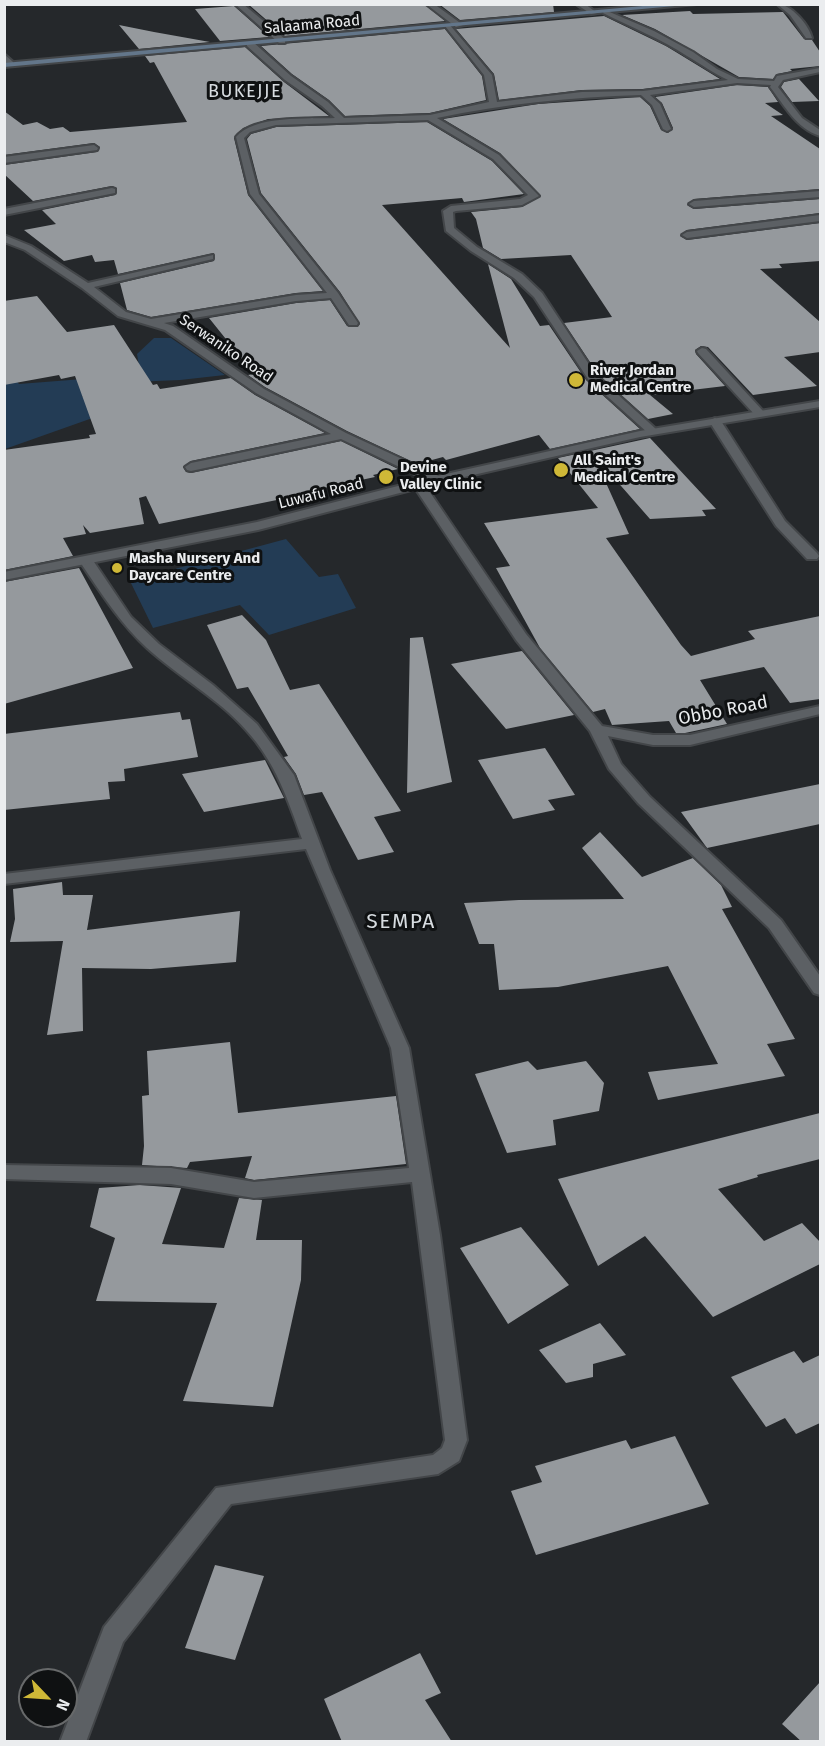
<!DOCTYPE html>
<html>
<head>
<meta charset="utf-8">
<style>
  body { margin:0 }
  #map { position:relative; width:825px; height:1746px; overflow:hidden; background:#25282b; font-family:"Fira Sans",sans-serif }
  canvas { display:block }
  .frame { position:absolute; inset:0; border:6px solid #ebedef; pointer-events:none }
  .north { position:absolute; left:18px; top:1668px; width:60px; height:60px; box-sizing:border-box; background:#0f1112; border:2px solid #67696a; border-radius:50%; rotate:115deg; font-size:16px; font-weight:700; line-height:24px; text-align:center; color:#ebedef }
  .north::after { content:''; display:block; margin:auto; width:21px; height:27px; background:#cfb837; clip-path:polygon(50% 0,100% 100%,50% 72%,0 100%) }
</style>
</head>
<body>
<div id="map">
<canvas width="825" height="1746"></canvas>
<div class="frame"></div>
<div class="north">N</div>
</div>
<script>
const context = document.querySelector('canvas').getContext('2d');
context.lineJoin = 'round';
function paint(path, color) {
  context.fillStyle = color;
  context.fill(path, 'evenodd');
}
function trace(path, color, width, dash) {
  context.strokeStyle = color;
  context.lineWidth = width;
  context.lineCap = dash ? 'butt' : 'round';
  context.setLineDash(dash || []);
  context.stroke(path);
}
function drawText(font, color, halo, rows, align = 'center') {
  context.font = font + ' "Fira Sans",sans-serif';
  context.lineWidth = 6;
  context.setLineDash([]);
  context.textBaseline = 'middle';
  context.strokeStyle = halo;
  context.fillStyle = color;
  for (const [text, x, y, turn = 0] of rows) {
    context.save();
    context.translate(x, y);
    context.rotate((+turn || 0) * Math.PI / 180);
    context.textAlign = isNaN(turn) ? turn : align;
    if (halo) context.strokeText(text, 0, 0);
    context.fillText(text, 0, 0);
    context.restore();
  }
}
paint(new Path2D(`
  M 154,338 L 171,338 L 225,375 L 180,380 L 87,384 L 82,397 L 108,395 L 118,409 L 5,449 L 5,366 L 19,384 L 83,379 L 139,366 L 137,354 Z
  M 286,539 L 319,577 L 338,574 L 356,608 L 269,635 L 240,605 L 153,628 L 130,581 Z`), '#233c55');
paint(new Path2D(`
  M 248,4 L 424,4 L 445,21 L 285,36 Z
  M 439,4 L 553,4 L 554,12 L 460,20 Z
  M 234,6 L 269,37 L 220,41 L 195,9 Z
  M 690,11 L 693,14 L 783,12 L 804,39 L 812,40 L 820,52 L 820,66 L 790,69 L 792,71 L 777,74 L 773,79 L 739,77 L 655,29 L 622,15 Z
  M 604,16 L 666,46 L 720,79 L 643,89 L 582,90 L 499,100 L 494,74 L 456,29 Z
  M 119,25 L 154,32 L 210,42 L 139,49 Z
  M 445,29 L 482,76 L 486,100 L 430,113 L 345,116 L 329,100 L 292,74 L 261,46 Z
  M 245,47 L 284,82 L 329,116 L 268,119 L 243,128 L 234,138 L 248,195 L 323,291 L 296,293 L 151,317 L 127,310 L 120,283 L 214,261 L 214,253 L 118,274 L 114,260 L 95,262 L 92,255 L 64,261 L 24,230 L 56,224 L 42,210 L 115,195 L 117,188 L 112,186 L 33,201 L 4,174 L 4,165 L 97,152 L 100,147 L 94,143 L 4,155 L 4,111 L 23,125 L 37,122 L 50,129 L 63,127 L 70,132 L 187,122 L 154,62 L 150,63 L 145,56 Z
  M 799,79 L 819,101 L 792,102 L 781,87 L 784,82 Z
  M 737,85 L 768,87 L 778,102 L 765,103 L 783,115 L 771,116 L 820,149 L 820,189 L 694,199 L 687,205 L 694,209 L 820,199 L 820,213 L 687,230 L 680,236 L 687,240 L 820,223 L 820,261 L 779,264 L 782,268 L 760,269 L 820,322 L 820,352 L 784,357 L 817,386 L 753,395 L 708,347 L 701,346 L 695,350 L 696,354 L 725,386 L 650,395 L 673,414 L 648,419 L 598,374 L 564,323 L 612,317 L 571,255 L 501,259 L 483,248 L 476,219 L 471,212 L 522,207 L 541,196 L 500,153 L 443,119 L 538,104 L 640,97 L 650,106 L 661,130 L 668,133 L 673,128 L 662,103 L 655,97 Z
  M 427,122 L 492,161 L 524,194 L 464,202 L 462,198 L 382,205 L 510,348 L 488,264 L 511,279 L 540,326 L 549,325 L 586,380 L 640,429 L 550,449 L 539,435 L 446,460 L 443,457 L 417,464 L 347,431 L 265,387 L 248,375 L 254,374 L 209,318 L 296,303 L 330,300 L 347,326 L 357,327 L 360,324 L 340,292 L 261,193 L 247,139 L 251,134 L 276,127 Z
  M 37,296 L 67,332 L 114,325 L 153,385 L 157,384 L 160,389 L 231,378 L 255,395 L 325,433 L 191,461 L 183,467 L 186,472 L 191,473 L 341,441 L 398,469 L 373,475 L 375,477 L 319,489 L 321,491 L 159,524 L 146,496 L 139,498 L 144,524 L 90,533 L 83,525 L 86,534 L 63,538 L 73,556 L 4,570 L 4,450 L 90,438 L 89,435 L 96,434 L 75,376 L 61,379 L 59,375 L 4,385 L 4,301 Z
  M 650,438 L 716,509 L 702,510 L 706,516 L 650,519 L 593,454 L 629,534 L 606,538 L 681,645 L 691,656 L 755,639 L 748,631 L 820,616 L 820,699 L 790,703 L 764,667 L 700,680 L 727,724 L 685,733 L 676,733 L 669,721 L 612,725 L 605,709 L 593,712 L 540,648 L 496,568 L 510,566 L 484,523 L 598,508 L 558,458 Z
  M 79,568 L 133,668 L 4,704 L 4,582 Z
  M 242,615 L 266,640 L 290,690 L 319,684 L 401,811 L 374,817 L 394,852 L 358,860 L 322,792 L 304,795 L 296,774 L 284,757 L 288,756 L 248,687 L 237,689 L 207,625 Z
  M 423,637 L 452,782 L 407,793 L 410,638 Z
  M 522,651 L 574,715 L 506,729 L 451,664 Z
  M 180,712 L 182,720 L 190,719 L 198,757 L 124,769 L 125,781 L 108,782 L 110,799 L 4,810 L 4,734 Z
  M 545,748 L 575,795 L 548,800 L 555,810 L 513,819 L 478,760 Z
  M 265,760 L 284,798 L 204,812 L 182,774 Z
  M 820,784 L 820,824 L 707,848 L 681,812 Z
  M 600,832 L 642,877 L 693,858 L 721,885 L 732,907 L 722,909 L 795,1039 L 767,1044 L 785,1076 L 658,1100 L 648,1072 L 718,1064 L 668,966 L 558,987 L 499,990 L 494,944 L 479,944 L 464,903 L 519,900 L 624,899 L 582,848 Z
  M 62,882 L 63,895 L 93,895 L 87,930 L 240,911 L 236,962 L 151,969 L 82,968 L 83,1031 L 47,1035 L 63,941 L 10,942 L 15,919 L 13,889 Z
  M 230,1042 L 238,1113 L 396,1096 L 406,1164 L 254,1180 L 245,1178 L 252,1156 L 190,1162 L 187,1168 L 142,1165 L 144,1146 L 142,1096 L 149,1095 L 147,1051 Z
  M 528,1061 L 537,1070 L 586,1061 L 604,1083 L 599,1111 L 553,1120 L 556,1145 L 507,1153 L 475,1074 Z
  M 820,1113 L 820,1159 L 757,1175 L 758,1177 L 718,1189 L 764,1241 L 802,1223 L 820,1242 L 820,1264 L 713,1317 L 645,1236 L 598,1266 L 558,1179 Z
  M 140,1185 L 181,1188 L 162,1244 L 224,1248 L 239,1198 L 262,1200 L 256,1240 L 302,1240 L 301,1280 L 273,1407 L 183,1401 L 217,1303 L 96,1301 L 115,1238 L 90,1227 L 99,1188 Z
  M 521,1227 L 569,1285 L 508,1324 L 460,1248 Z
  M 600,1323 L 626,1355 L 593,1364 L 593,1377 L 566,1383 L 539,1350 Z
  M 794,1351 L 803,1363 L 820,1355 L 820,1423 L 796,1434 L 785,1418 L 766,1427 L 731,1377 Z
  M 675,1436 L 709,1504 L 536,1555 L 511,1491 L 542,1482 L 535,1466 L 626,1440 L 631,1449 Z
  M 215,1565 L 264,1576 L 235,1660 L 185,1648 Z
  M 420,1653 L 441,1693 L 425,1700 L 452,1742 L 342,1742 L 324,1699 Z
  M 820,1682 L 820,1742 L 802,1742 L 782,1724 Z`), '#95999d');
const minor = new Path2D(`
  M 235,4 L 243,4 L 285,39 L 285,43 L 279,43 Z
  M 426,4 L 434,4 L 463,25 L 456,27 Z
  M 576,4 L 585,4 L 597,13 L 591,14 Z
  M 777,4 C 791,4 809,25 812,38 L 806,38 L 790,15 Z
  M 605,10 L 654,31 L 693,52 L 717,69 L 738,79 L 774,81 L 777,76 L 820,68 L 820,72 L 783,80 L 778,87 L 802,118 L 820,130 L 820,136 C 796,128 785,106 770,87 L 771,85 L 737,83 L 650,95 L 660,104 L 671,129 L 667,131 L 663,129 L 652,105 L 641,95 C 572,97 504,104 437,118 L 499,155 L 539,196 L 522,205 L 456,211 L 453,212 L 454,228 L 477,247 L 522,274 L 542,293 L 596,375 L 657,430 L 657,434 L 649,434 L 588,379 L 534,297 L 514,278 L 471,251 L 446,231 L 443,211 L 451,206 L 520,199 L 528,195 L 493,159 L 428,120 L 276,125 L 250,132 L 244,138 L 259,194 L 338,293 L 358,323 L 357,325 L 349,325 L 331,298 L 296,301 L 164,323 L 173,326 L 264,389 L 346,433 L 441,477 L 441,483 L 433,483 L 341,439 L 191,471 L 187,470 L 185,467 L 191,463 L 331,434 L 256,393 L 165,330 L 118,316 L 82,288 L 25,250 L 4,242 L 4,235 L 31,246 L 88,283 L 213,255 L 213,259 L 94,287 L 126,312 L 151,319 L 296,295 L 327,293 L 250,194 L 236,137 C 254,115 308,119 335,118 L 322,106 L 285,80 L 247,46 L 247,42 L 253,42 L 291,76 L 328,102 L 344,118 L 430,115 L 489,102 L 484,75 L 445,26 L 449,24 L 492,75 L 497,102 L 582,92 L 643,91 L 728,80 C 713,73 701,64 687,56 C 661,39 631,27 603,13 Z
  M 4,54 L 13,62 L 13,66 L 7,66 L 4,62 Z
  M 94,145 L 98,148 L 97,150 L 4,163 L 4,157 Z
  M 112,188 L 115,189 L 115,193 L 4,215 L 4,209 Z
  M 820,191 L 820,197 L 694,207 L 689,204 L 694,201 Z
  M 820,215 L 820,221 L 687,238 L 682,235 L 687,232 Z
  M 702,348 L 706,349 L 763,411 L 763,415 L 755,415 L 698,353 L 697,351 Z
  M 715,418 L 721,421 L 785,521 L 817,553 L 819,556 L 817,559 L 807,559 L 776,526 L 709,421 Z
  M 419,481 L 423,482 L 526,634 L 602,726 L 653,735 L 690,735 L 820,706 L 820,714 L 690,745 L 653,745 L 608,736 L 621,764 L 650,797 L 781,920 L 820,976 L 820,995 L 814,993 L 769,928 L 638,803 L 609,769 L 590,731 L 516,640 L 413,485 Z
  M 87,558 L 92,559 L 131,617 L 159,644 L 213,685 L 257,724 L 294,775 L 330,870 L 409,1048 L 440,1235 L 467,1440 L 459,1461 L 438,1474 L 231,1504 L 123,1642 L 86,1742 L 60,1742 L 104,1627 L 216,1488 L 433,1455 L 442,1448 L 445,1440 L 412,1182 L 254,1198 L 171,1184 L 4,1179 L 4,1165 L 171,1168 L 254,1182 L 409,1168 L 391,1048 L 306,849 L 4,884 L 4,874 L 302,839 C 288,800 275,761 246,730 C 218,698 179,677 147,648 C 120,623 101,593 80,562 Z`);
const tertiary = new Path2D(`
  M 820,401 L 820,407 L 640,437 L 438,483 L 258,530 L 4,580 L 4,572 L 257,522 L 437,476 L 640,431 Z`);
const secondary = new Path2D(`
  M 665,4 L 697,4 L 4,67 L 4,63 Z`);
trace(minor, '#434649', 4);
trace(tertiary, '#434649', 4);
trace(secondary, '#434649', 4);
paint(minor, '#5c6064');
paint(tertiary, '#5c6064');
paint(secondary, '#63768a');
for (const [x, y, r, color] of [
  [576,380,8,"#cfb837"],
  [561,470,8,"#cfb837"],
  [386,477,8,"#cfb837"],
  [117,568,6,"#cfb837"]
]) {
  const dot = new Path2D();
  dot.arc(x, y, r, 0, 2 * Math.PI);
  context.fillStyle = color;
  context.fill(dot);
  trace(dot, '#0f1112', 2);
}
drawText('15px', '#ebedef', '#0f1112', [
  ["Salaama Road",312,25,-5],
  ["Serwaniko Road",226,349,34],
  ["Luwafu Road",321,494,-14]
]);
drawText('bold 15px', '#ebedef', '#0f1112', [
  ["River Jordan",590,371],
  ["Medical Centre",590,388],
  ["All Saint's",574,461],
  ["Medical Centre",574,478],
  ["Devine",400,468],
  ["Valley Clinic",400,485],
  ["Masha Nursery And",129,559],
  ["Daycare Centre",129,576]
], 'left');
context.letterSpacing = '1.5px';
drawText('18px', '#d7dce0', '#0f1112', [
  ["BUKEJJE",245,92]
]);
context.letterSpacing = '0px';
drawText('18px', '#ebedef', '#0f1112', [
  ["Obbo Road",723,711,-11]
]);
context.letterSpacing = '1.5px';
drawText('21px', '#d7dce0', '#0f1112', [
  ["SEMPA",401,922]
]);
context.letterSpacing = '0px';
</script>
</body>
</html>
